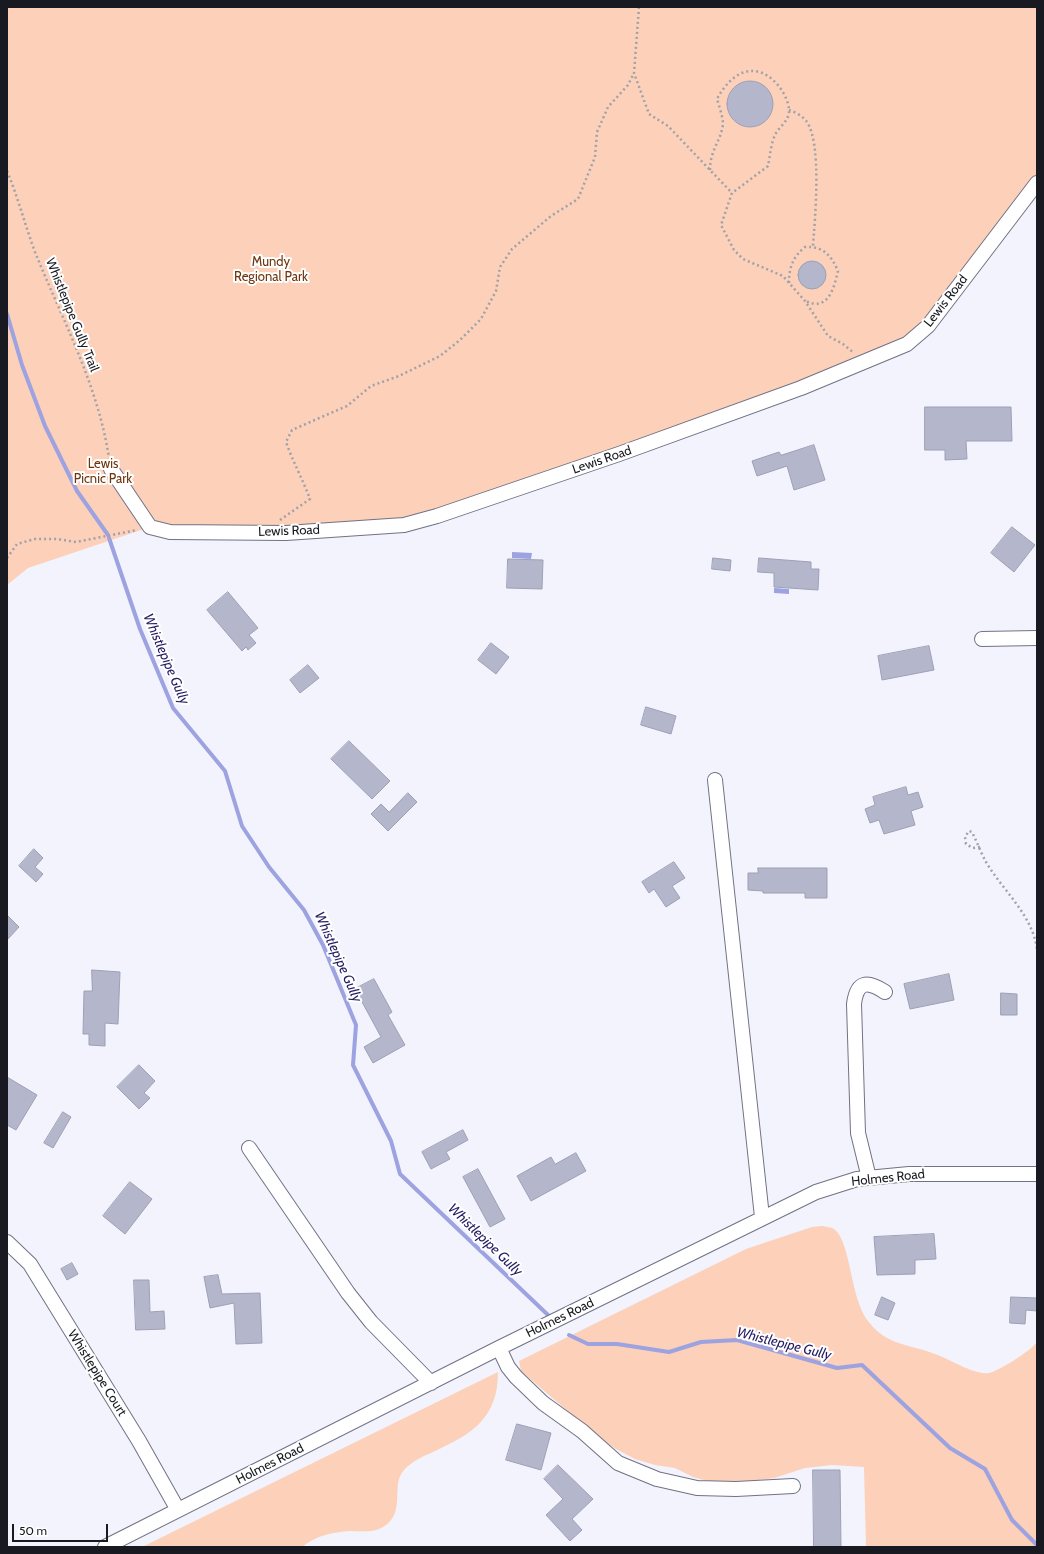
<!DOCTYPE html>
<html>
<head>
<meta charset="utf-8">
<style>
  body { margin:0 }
  #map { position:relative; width:1044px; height:1554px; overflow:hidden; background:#f2f3fc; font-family:Cabin,sans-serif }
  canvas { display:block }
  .frame { position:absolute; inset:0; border:8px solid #191a21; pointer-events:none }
  .scale { position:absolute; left:12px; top:1524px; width:96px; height:18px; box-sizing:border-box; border:2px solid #191a21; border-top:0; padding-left:5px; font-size:12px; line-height:14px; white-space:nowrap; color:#191a21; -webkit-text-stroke:3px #fff; paint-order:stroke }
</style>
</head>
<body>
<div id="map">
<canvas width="1044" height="1554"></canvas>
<div class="frame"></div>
<div class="scale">50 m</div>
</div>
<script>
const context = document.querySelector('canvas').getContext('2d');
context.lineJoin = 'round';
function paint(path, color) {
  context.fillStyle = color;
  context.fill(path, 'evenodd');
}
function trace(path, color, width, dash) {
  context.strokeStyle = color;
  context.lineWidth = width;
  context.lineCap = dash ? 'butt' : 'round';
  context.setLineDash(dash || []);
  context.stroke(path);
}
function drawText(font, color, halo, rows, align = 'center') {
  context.font = font + ' Cabin,sans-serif';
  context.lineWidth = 4;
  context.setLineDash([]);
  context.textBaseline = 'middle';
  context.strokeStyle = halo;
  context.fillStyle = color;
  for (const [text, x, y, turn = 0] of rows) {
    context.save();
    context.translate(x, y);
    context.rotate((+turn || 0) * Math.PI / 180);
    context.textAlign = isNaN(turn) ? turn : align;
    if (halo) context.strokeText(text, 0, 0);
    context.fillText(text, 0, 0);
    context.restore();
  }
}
paint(new Path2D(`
  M 7,7 L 1037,7 L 1037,188 L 907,344 L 404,525 L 286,533 L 150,527 L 28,568 L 7,585 Z
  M 822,1226 C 826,1227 831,1227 834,1229 C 851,1241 850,1299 868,1321 C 874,1329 881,1335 889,1339 C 903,1346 920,1348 935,1354 C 950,1359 973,1375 989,1373 C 999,1371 1032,1350 1037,1342 L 1037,1547 L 866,1547 L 864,1467 L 832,1465 L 805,1468 L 774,1478 L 745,1482 L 711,1482 L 693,1477 L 675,1468 L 655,1465 L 635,1459 L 616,1449 L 598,1437 L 521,1371 L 519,1361 L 746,1249 L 812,1227 Z
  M 498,1372 C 498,1418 472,1434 435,1451 C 424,1456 412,1461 404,1470 C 390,1485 407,1513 383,1527 C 373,1533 361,1531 350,1531 C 333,1532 315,1536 302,1547 L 142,1547 Z`), '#fcd0b9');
paint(new Path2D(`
  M 512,552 L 532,553 L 531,559 L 512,558 Z
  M 774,588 L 789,589 L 789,594 L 774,593 Z`), '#9da2e0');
trace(new Path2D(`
  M 7,314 L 22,365 L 45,426 L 77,491 L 108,535
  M 109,538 L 140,629 L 173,708 L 225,771 L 242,826 L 269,867 L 304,910 L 323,945 L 356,1025 L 353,1065 L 391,1141 L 400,1174 L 548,1315
  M 569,1335 L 588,1344 L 617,1344 L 669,1352 L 701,1342 L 737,1340 L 837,1368 L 862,1365 L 950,1448 L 985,1469 L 1012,1520 L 1037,1545`), '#9da2e0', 4);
const building = new Path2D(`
  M727 104a23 23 0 1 1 46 0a23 23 0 1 1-46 0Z
  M798 275a14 14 0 1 1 28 0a14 14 0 1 1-28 0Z
  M 925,407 L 1011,407 L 1012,441 L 966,441 L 967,459 L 945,460 L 945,450 L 925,450 Z
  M 814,445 L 825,480 L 794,490 L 787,466 L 757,476 L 752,461 L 779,452 L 781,455 Z
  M 1012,527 L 1035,545 L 1014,572 L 991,553 Z
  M 713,558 L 731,560 L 730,571 L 712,569 Z
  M 759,558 L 811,562 L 811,569 L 819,569 L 818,590 L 774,587 L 774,573 L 758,572 Z
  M 508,559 L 543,560 L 542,589 L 507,588 Z
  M 228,592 L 258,628 L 249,635 L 256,643 L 248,650 L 246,647 L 242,651 L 207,610 Z
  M 491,643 L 509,657 L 496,674 L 478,660 Z
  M 929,646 L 934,670 L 882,680 L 878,656 Z
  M 308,665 L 319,678 L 300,693 L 290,680 Z
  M 646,707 L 676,716 L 671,734 L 641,725 Z
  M 349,741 L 390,781 L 372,799 L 331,759 Z
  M 906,787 L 908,795 L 918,792 L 923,807 L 911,811 L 915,825 L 884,834 L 879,820 L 870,823 L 865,809 L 875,805 L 873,797 Z
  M 408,793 L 417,802 L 388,831 L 371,814 L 381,804 L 389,812 Z
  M 34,849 L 43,858 L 35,867 L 43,874 L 36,882 L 19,866 Z
  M 674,862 L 685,878 L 672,886 L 680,898 L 666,907 L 654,889 L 649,893 L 642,882 Z
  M 758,868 L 827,868 L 827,898 L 805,898 L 805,893 L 763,893 L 763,891 L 748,890 L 748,873 L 758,873 Z
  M 7,915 L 19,927 L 7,940 Z
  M 92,970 L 120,972 L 118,1024 L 105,1023 L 105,1046 L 89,1045 L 89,1034 L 83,1034 L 84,991 L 92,991 Z
  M 949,974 L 954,1000 L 910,1009 L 904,984 Z
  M 374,979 L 392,1012 L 388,1015 L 405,1045 L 373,1063 L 364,1047 L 381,1037 L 355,989 Z
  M 1001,993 L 1017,994 L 1017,1015 L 1001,1015 Z
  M 139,1065 L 155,1081 L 144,1093 L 150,1098 L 139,1109 L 117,1087 Z
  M 7,1077 L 37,1095 L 16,1130 L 7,1125 Z
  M 63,1112 L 71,1117 L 53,1148 L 44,1143 Z
  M 463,1130 L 468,1140 L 446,1152 L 450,1159 L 431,1169 L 422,1152 Z
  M 576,1153 L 586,1171 L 531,1201 L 517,1176 L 551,1157 L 555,1164 Z
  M 478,1169 L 505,1219 L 490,1227 L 463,1177 Z
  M 130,1182 L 152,1199 L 125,1234 L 103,1216 Z
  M 934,1234 L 936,1259 L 915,1260 L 915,1274 L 877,1275 L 874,1237 Z
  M 72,1263 L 78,1274 L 67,1280 L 61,1269 Z
  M 218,1275 L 222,1294 L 260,1293 L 262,1343 L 236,1344 L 234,1303 L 210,1308 L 204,1277 Z
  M 134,1280 L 149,1280 L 150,1312 L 164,1311 L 165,1329 L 136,1330 Z
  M 882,1297 L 895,1303 L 888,1320 L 875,1315 Z
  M 1011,1297 L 1037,1298 L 1037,1311 L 1026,1310 L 1025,1324 L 1010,1323 Z
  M 517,1424 L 551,1433 L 541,1470 L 506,1460 Z
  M 558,1465 L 593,1499 L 572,1519 L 582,1530 L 570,1541 L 546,1515 L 563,1499 L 544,1479 Z
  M 813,1470 L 840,1470 L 841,1547 L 814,1547 Z`);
paint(building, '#b4b6cb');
trace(building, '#9da0b4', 1);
const minor = new Path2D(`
  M 111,469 L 150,527 L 170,532 L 286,533 L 404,525 L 437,516 L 619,454 L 801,388 L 907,344 L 928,326 L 1037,183
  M 982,639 L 1037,638
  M 715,780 L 762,1217
  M 249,1148 L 348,1293 L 371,1322 L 431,1383
  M 869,1178 L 858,1133 L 854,1004 C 857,980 868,981 885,992
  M 7,1242 L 30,1264 L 139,1441 L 178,1510
  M 499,1348 L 508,1367 L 516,1377 L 543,1403 L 582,1431 L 618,1463 L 657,1479 L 697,1488 L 736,1489 L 793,1486
  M 105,1547 L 499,1348 L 816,1192 L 857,1179 L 909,1174 L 1037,1174`);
trace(minor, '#707285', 16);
trace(new Path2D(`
  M 639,7 L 634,73 L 649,114 L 668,126 L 732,193 L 721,225 L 734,250 L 743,259 L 783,276 L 805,301 L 828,336 L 843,344 L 854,353
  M 789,110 C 795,112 803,116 807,122 C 822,145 815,217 813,246
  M 710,170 C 710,150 721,141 723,124 C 723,117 719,106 717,99 C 731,73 754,59 777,84 C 783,91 788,100 789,109 C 790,120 781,125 776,133 C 771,142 770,156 768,166 L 732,193
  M 7,171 C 18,197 25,225 35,252 C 62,319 98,385 109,458
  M 789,283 C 789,267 793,257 805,247 C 823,246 831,255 838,271 C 834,288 828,312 806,301
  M 280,520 L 310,499 C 303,480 293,462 286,442 L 292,430 L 347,406 L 371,386 L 399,376 L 440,356 L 460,340 L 481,319 L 496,291 L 500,267 L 512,249 L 551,216 L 578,199 L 595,157 L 597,132 L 608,107 L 628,85 L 634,73
  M 7,558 L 17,544 L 35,539 L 57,539 L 76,542 L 137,530
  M 980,847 L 973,848 L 966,844 L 965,837 L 969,831 L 972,832 C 977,842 981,853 986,862 C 1003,891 1032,914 1037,949`), '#a0a1a9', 2.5, [2, 3]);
trace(minor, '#fff', 14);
drawText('13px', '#6f350d', '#fff', [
  ["Mundy",271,262],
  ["Regional Park",271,277],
  ["Lewis",103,464],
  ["Picnic Park",103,479]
]);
drawText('13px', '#191a21', '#fff', [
  ["Lewis Road",946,301,-52],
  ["Whistlepipe Gully Trail",72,315,68],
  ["Lewis Road",602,460,-19],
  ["Lewis Road",289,531,-2],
  ["Holmes Road",888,1178,-6],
  ["Holmes Road",560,1318,-26],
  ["Whistlepipe Court",97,1373,58],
  ["Holmes Road",270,1464,-27]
]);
drawText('italic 14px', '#241d64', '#fff', [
  ["Whistlepipe Gully",166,659,67],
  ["Whistlepipe Gully",338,957,66],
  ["Whistlepipe Gully",485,1240,44],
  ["Whistlepipe Gully",784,1344,14]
]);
</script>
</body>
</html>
